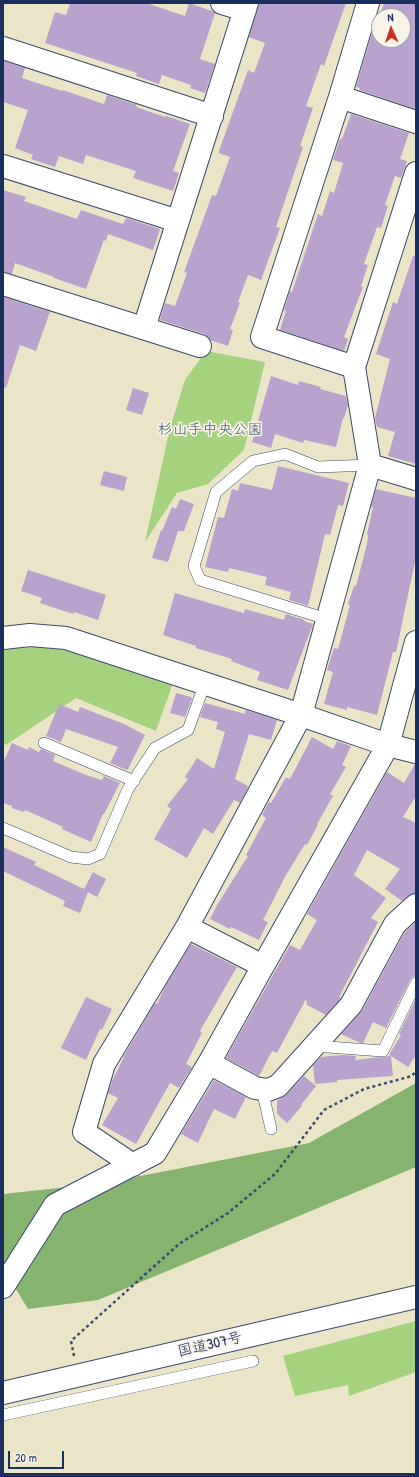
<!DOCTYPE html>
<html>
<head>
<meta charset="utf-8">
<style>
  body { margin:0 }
  #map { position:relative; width:419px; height:1477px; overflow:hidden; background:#ebe5c7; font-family:"Patrick Hand",sans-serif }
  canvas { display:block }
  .frame { position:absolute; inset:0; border:4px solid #1b2f5e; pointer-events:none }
  .north { position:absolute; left:371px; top:8px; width:40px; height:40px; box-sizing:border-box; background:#f7f3e8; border:1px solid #9fa5b1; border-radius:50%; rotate:357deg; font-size:11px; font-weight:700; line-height:16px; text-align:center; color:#1b2f5e }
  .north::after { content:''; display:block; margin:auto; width:14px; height:18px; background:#c8321e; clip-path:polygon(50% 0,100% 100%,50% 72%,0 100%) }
  .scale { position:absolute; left:8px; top:1451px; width:56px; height:18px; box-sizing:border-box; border:2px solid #1b2f5e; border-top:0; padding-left:5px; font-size:12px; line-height:14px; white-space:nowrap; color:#1b2f5e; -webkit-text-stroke:3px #f7f3e8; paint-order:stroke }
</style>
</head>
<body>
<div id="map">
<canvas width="419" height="1477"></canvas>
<div class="frame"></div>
<div class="north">N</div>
<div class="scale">20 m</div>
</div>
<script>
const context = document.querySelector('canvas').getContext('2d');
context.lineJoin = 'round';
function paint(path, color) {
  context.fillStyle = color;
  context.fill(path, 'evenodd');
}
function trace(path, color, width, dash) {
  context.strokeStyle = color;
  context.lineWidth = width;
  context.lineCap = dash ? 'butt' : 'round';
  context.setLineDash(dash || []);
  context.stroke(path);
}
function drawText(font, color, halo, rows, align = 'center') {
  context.font = font + ' "Patrick Hand","Klee One",sans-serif';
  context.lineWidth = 3.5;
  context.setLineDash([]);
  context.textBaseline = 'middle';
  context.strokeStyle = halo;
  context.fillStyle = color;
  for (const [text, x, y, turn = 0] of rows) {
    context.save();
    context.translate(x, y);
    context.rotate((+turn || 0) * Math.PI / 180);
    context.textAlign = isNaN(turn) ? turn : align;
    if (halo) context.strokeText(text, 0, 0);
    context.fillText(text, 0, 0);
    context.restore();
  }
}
paint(new Path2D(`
  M 206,351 L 265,362 L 244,450 L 208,484 L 177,493 L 145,542 L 170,428 L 185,380 Z
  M 55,646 L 173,683 L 156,731 L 76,698 L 6,745 L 3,743 L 3,649 Z
  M 416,1321 L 416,1372 L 349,1396 L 348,1385 L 295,1396 L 283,1356 Z`), '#a5d27e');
paint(new Path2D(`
  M 416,1083 L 416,1167 L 98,1300 L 28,1309 L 3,1268 L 3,1194 L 105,1183 L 309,1143 Z`), '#84b46d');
paint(new Path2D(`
  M 70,3 L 146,3 L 185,16 L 189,3 L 212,11 L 215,13 L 200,59 L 215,64 L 205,93 L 190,88 L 191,85 L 162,75 L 159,84 L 136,76 L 137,73 L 45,43 L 55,12 L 66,15 Z
  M 259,3 L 346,3 L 324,66 L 321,64 L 306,106 L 313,108 L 300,146 L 303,147 L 276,227 L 280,228 L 261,280 L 248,275 L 238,302 L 240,303 L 230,329 L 233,330 L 228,346 L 210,340 L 204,334 L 160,320 L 165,303 L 175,306 L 187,273 L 184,272 L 199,231 L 212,195 L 216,196 L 230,157 L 219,153 L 219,151 L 248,70 L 254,73 L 265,43 L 249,37 Z
  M 384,3 L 416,3 L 416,109 L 359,90 L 360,88 L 356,87 L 377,16 L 379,17 L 379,40 L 403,40 L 403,16 L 380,16 Z
  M 3,61 L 25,68 L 22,78 L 62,91 L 63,90 L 104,104 L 107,95 L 137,105 L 136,107 L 165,117 L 166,116 L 190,124 L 173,171 L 179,173 L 173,191 L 133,178 L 136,171 L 86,155 L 83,164 L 59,156 L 55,167 L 31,159 L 33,155 L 15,148 L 28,110 L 3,102 Z
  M 351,114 L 409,133 L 400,159 L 407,161 L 401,178 L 395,176 L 385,205 L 388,206 L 381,228 L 377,227 L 364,264 L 368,265 L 361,286 L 363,287 L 344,337 L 348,339 L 344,351 L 280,330 L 286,311 L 284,310 L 290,291 L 292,292 L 318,214 L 322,216 L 330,191 L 334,193 L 343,163 L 333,160 L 340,139 L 342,139 Z
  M 3,190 L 26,197 L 24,201 L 77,219 L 81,210 L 123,224 L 126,218 L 160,229 L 153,250 L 108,234 L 106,241 L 104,240 L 86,289 L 54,278 L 54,277 L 15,263 L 12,274 L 3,272 Z
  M 413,256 L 416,256 L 416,464 L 388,456 L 395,432 L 377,427 L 375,418 L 390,359 L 376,354 L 393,302 L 397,304 Z
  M 3,297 L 50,312 L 36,351 L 20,345 L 6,388 L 3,387 Z
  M 271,376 L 298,385 L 299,381 L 321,387 L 320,389 L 346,396 L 348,405 L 344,418 L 343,418 L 336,447 L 304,440 L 303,443 L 275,434 L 271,448 L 252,442 Z
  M 133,388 L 149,393 L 142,415 L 126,410 Z
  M 278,466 L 349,483 L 343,506 L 338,505 L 330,535 L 325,534 L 308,606 L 289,600 L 291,592 L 265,585 L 267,577 L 229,568 L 228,572 L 205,567 L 218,517 L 224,518 L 232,489 L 238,491 L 240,483 L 272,490 Z
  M 104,471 L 127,477 L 124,491 L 100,485 Z
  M 376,489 L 416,498 L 416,557 L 396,652 L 393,652 L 377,715 L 347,707 L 347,710 L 324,704 L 333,672 L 327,670 L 334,648 L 338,649 L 350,605 L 348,604 L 354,586 L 356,586 L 367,544 L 368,535 L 367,534 L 373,507 L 371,507 Z
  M 180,499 L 194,504 L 184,531 L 178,531 L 168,562 L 152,558 L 161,530 L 162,531 L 172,507 L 176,509 Z
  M 28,570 L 106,595 L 98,620 L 74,612 L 73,614 L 40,603 L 42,598 L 21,591 Z
  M 175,593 L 244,613 L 245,609 L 284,620 L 286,614 L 305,620 L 304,621 L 313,624 L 288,690 L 257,680 L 260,672 L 231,661 L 232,659 L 196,648 L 196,646 L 163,635 Z
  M 176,693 L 191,697 L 192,699 L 185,717 L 170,713 Z
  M 205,703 L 245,714 L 246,710 L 277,720 L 271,740 L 249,734 L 235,779 L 248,786 L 247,789 L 240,803 L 234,800 L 213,834 L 204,828 L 187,858 L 154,839 L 171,809 L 167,806 L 188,779 L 185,777 L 197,758 L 214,769 L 225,732 L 216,729 L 218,722 L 200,717 Z
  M 59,704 L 78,712 L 80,707 L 124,724 L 145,735 L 128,769 L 127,770 L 110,763 L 118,747 L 66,729 L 61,742 L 46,736 Z
  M 312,737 L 333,749 L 337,741 L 351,746 L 342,765 L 346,767 L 330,794 L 333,796 L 317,824 L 318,825 L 307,845 L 305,844 L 286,875 L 263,920 L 268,922 L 259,940 L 231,927 L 230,929 L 210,919 L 217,905 L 248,856 L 246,855 L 266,818 L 262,815 L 269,802 L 271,803 L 286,777 L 290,779 Z
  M 12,743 L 28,750 L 29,747 L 39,752 L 41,749 L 55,755 L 53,761 L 86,775 L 102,780 L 104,776 L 120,783 L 104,814 L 103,814 L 91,842 L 62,829 L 63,827 L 25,810 L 24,812 L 12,808 L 12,806 L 3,803 L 3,763 Z
  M 415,764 L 416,796 L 403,817 L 416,823 L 416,893 L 408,896 L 402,901 L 385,889 L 400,869 L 367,850 L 354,875 L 386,898 L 371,918 L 378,922 L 339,997 L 341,998 L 326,1015 L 307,1005 L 306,999 L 277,1053 L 272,1051 L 259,1076 L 226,1058 L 290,945 L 300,950 L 317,920 L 307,914 L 387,772 L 404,783 Z
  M 3,847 L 36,862 L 34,865 L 84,889 L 93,872 L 106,879 L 97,897 L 88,892 L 80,913 L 63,906 L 65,901 L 3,871 Z
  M 416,922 L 416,976 L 412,977 L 410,980 L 386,1028 L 373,1022 L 363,1043 L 358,1042 L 341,1034 L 362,1011 L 405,932 Z
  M 191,944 L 237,967 L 200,1031 L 202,1033 L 186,1064 L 192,1067 L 179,1088 L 170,1083 L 136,1144 L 102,1125 L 118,1098 L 108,1093 L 113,1079 L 124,1057 L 123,1057 L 125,1054 L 155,1003 L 157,1004 L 166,985 Z
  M 86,997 L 112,1009 L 102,1030 L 100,1029 L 86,1060 L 61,1048 Z
  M 416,999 L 416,1055 L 408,1067 L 391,1056 L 393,1076 L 337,1080 L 337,1082 L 315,1084 L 313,1065 L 321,1057 L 342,1055 L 356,1056 L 355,1060 L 391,1056 L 389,1055 L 401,1035 L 399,1034 Z
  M 304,1076 L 316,1086 L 301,1105 L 302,1106 L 287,1123 L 277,1114 L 277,1101 L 287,1094 Z
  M 214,1080 L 246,1097 L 235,1119 L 214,1109 L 198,1143 L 181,1134 Z`), '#baa2cf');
const lane = new Path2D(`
  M 327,619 L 200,580 L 194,566 L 216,492 L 253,461 L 285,454 L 318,467 L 370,465
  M 44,743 L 134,781
  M 3,828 L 71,857 L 88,859 L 100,854 L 128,789 L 155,748 L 188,730 L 205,683
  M 314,1046 L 383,1051 L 416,983
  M 262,1089 L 271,1129
  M 3,1415 L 253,1361`);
const street = new Path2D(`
  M 222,3 L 245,10
  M 3,48 L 212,116
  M 340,97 L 416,122
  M 3,166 L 178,221
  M 3,284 L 200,346
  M 144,328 L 247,3
  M 354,367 L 262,337 L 340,97 L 368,3
  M 370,465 L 354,367 L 416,173
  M 3,638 L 30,635 L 66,638 L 301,715 L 388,745 L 416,752
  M 187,927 L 263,966 L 209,1063
  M 263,966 L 388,745 L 416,642
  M 133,1165 L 84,1132 L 104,1064 L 187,927 L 301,715 L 370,465 L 416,479
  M 3,1287 L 55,1205 L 155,1153 L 209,1063 L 255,1088 L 268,1090 L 278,1086 L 351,1005 L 395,924 L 416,905`);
const highway = new Path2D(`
  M 3,1393 L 416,1297`);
trace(lane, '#3a4a6e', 12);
trace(street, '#3a4a6e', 24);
trace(highway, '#3a4a6e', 24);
trace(new Path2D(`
  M 74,1356 L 71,1341 L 179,1244 L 228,1213 L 275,1174 L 324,1110 L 364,1089 L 412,1076 L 416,1071`), '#3a4a6e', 2.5, [3, 3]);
trace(lane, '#fff', 11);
trace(street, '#fff', 22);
trace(highway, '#fff', 22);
drawText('15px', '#3e5866', '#f7f3e8', [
  ["杉山手中央公園",210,430]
]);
drawText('15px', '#1b2f5e', '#f7f3e8', [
  ["国道307号",210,1345,-13]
]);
</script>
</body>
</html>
